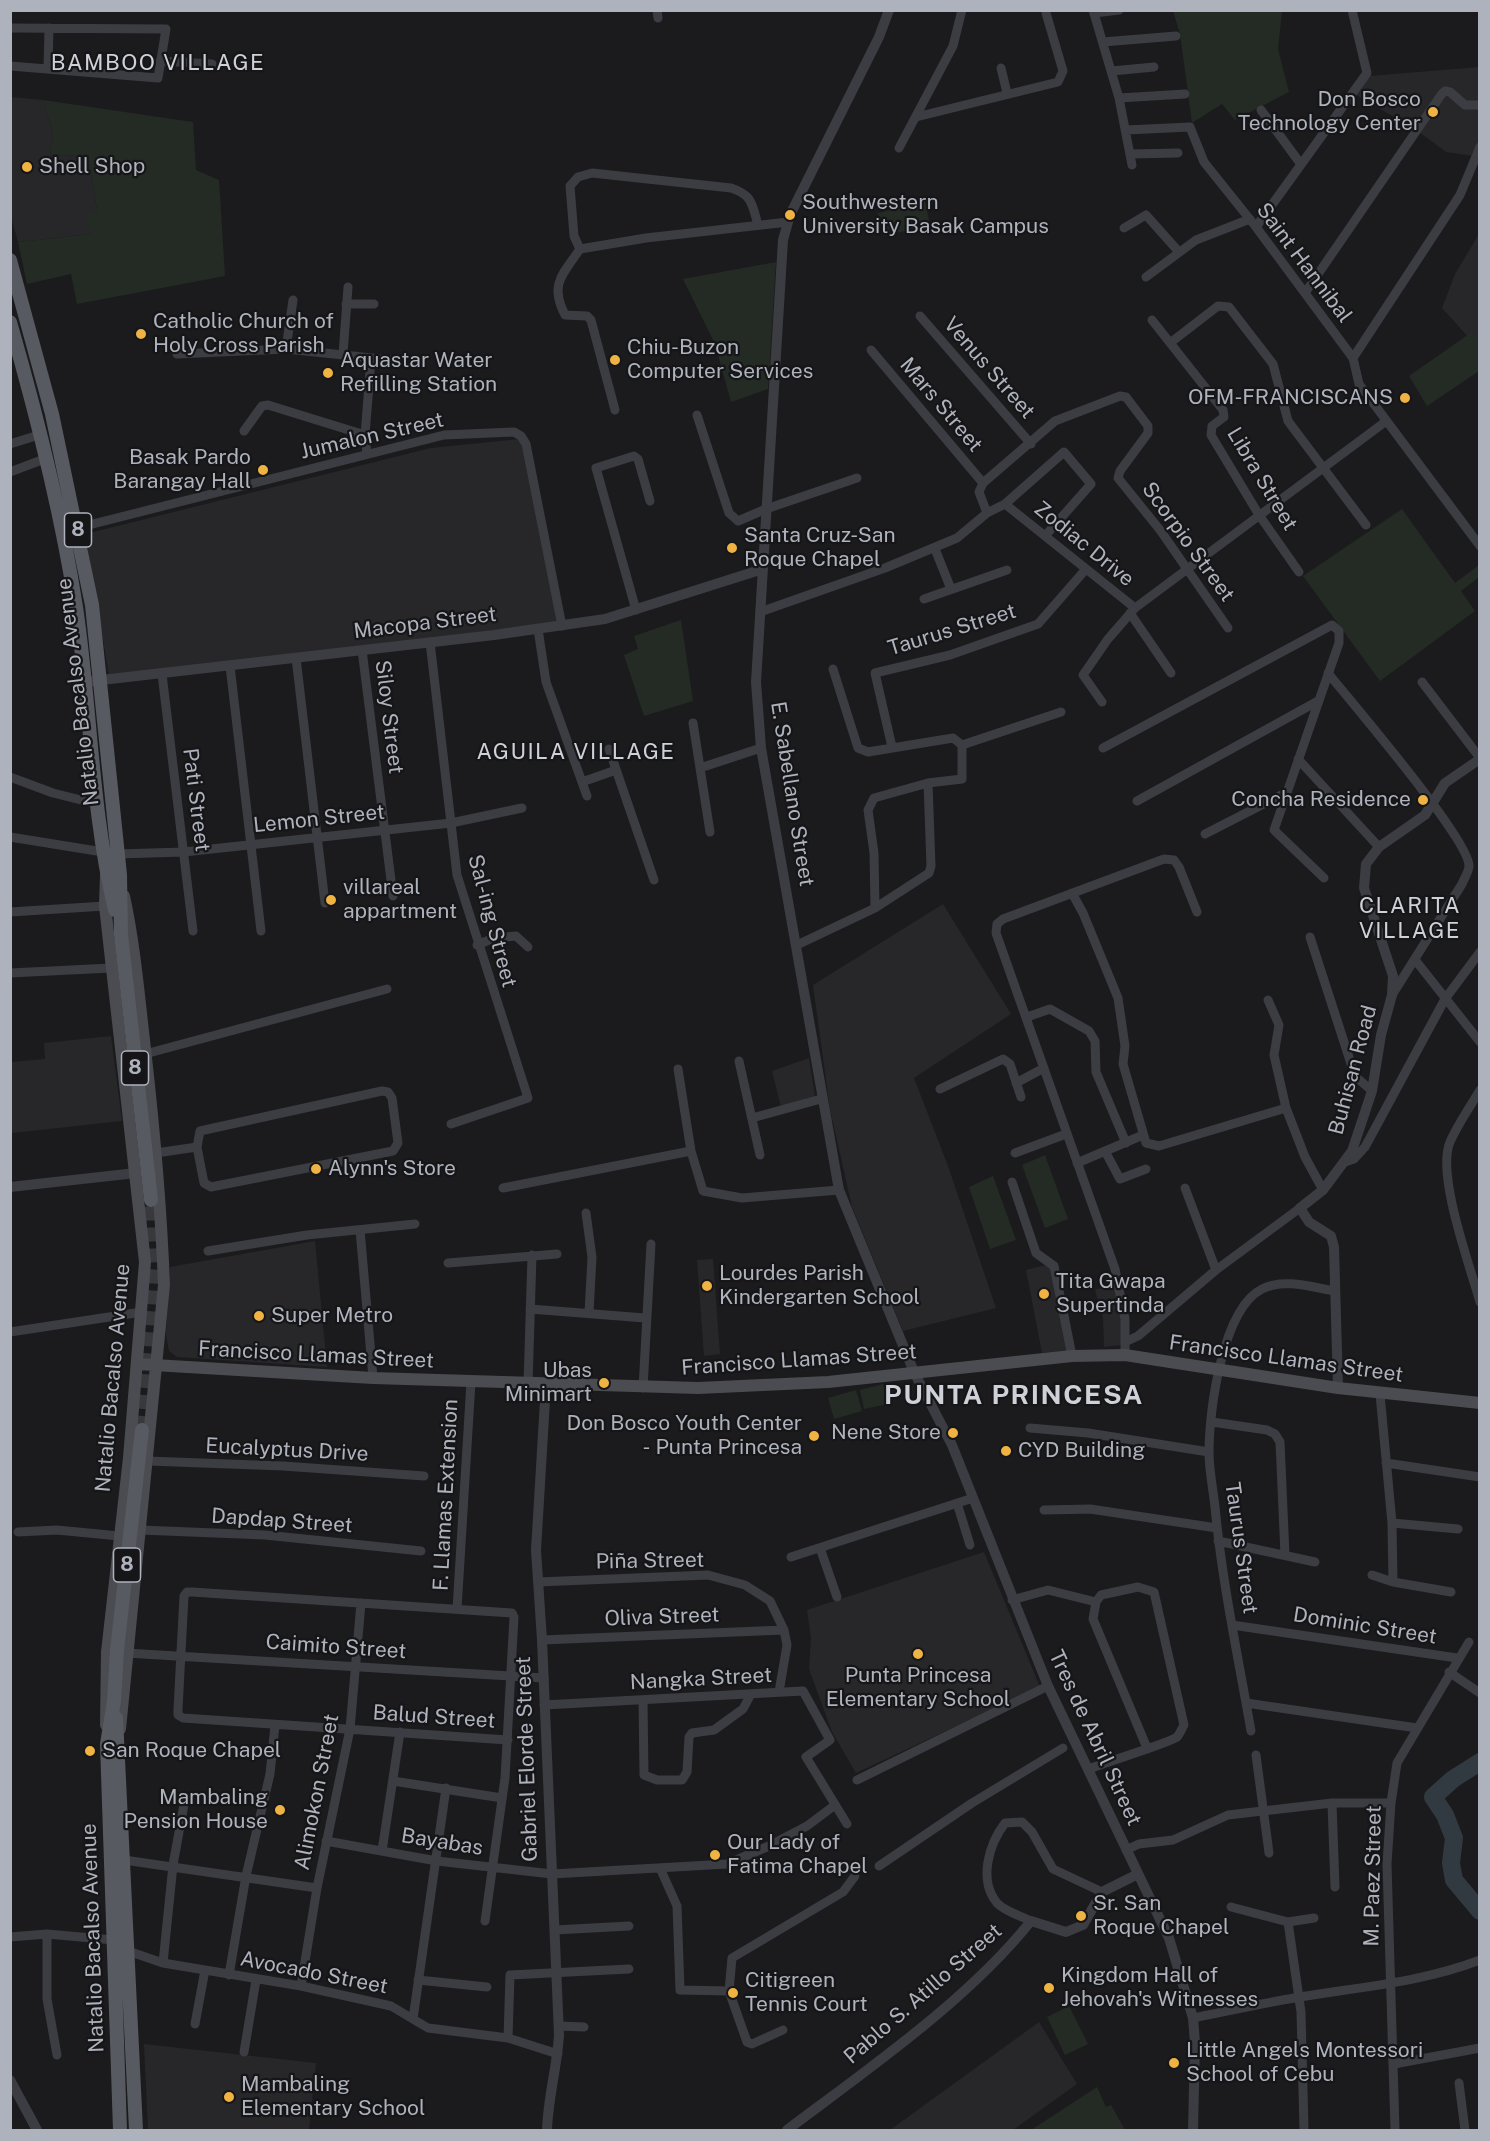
<!DOCTYPE html>
<html>
<head>
<meta charset="utf-8">
<style>
  body { margin:0 }
  #map { position:relative; width:1490px; height:2141px; overflow:hidden; background:#1b1b1d; font-family:"Public Sans",sans-serif }
  canvas { display:block }
  .frame { position:absolute; inset:0; border:12px solid #aeb2bc; pointer-events:none }
</style>
</head>
<body>
<div id="map">
<canvas width="1490" height="2141"></canvas>
<div class="frame"></div>
</div>
<script>
const context = document.querySelector('canvas').getContext('2d');
context.lineJoin = 'round';
function paint(path, color) {
  context.fillStyle = color;
  context.fill(path, 'evenodd');
}
function trace(path, color, width, dash) {
  context.strokeStyle = color;
  context.lineWidth = width;
  context.lineCap = dash ? 'butt' : 'round';
  context.setLineDash(dash || []);
  context.stroke(path);
}
function drawText(font, color, halo, rows, align = 'center') {
  context.font = font + ' "Public Sans",sans-serif';
  context.lineWidth = 4.5;
  context.setLineDash([]);
  context.textBaseline = 'middle';
  context.strokeStyle = halo;
  context.fillStyle = color;
  for (const [text, x, y, turn = 0] of rows) {
    context.save();
    context.translate(x, y);
    context.rotate((+turn || 0) * Math.PI / 180);
    context.textAlign = isNaN(turn) ? turn : align;
    if (halo) context.strokeText(text, 0, 0);
    context.fillText(text, 0, 0);
    context.restore();
  }
}
paint(new Path2D(`
  M 1479,67 L 1479,163 L 1474,156 L 1446,152 L 1415,129 L 1356,95 L 1370,76 Z
  M 11,97 L 43,100 L 53,133 L 50,154 L 88,157 L 97,210 L 91,234 L 18,242 L 11,217 Z
  M 1479,234 L 1479,349 L 1442,308 L 1455,274 Z
  M 520,439 L 531,483 L 557,623 L 109,675 L 85,534 L 431,448 Z
  M 943,904 L 1011,1014 L 914,1078 L 948,1166 L 996,1308 L 903,1331 L 852,1207 L 830,1109 L 813,985 Z
  M 111,1036 L 122,1121 L 12,1133 L 11,1062 L 45,1059 L 44,1043 Z
  M 809,1058 L 815,1096 L 781,1107 L 772,1071 Z
  M 315,1241 L 327,1367 L 177,1357 L 169,1351 L 166,1335 L 170,1267 Z
  M 713,1259 L 720,1354 L 704,1356 L 697,1260 Z
  M 1050,1264 L 1068,1351 L 1042,1353 L 1026,1270 Z
  M 1115,1283 L 1121,1318 L 1121,1345 L 1104,1347 L 1103,1318 L 1095,1290 Z
  M 984,1552 L 1040,1687 L 856,1773 L 832,1732 L 809,1669 L 811,1638 L 807,1610 Z
  M 1039,2022 L 1077,2084 L 1013,2130 L 890,2130 Z
  M 144,2044 L 316,2063 L 309,2130 L 148,2130 Z`), '#27272a');
paint(new Path2D(`
  M 1173,11 L 1282,11 L 1278,49 L 1289,92 L 1235,120 L 1222,104 L 1192,123 L 1180,34 Z
  M 43,100 L 193,122 L 196,170 L 219,180 L 225,276 L 77,304 L 71,274 L 27,284 L 18,242 L 91,234 L 87,215 L 97,210 L 88,157 L 50,154 L 53,133 Z
  M 925,201 L 930,225 L 884,236 L 878,213 Z
  M 776,262 L 768,389 L 731,402 L 715,344 L 683,279 Z
  M 1472,332 L 1479,340 L 1479,371 L 1427,406 L 1409,376 Z
  M 1402,509 L 1455,583 L 1479,565 L 1479,577 L 1461,591 L 1475,611 L 1380,681 L 1303,576 Z
  M 681,620 L 693,701 L 644,716 L 624,655 L 638,649 L 634,636 Z
  M 1045,1155 L 1068,1219 L 1045,1228 L 1022,1165 Z
  M 993,1176 L 1016,1240 L 990,1249 L 969,1187 Z
  M 883,1384 L 888,1404 L 864,1409 L 860,1390 Z
  M 856,1390 L 862,1411 L 834,1419 L 828,1398 Z
  M 1069,2006 L 1088,2044 L 1065,2055 L 1047,2017 Z
  M 1097,2087 L 1106,2107 L 1111,2105 L 1125,2130 L 1031,2130 Z`), '#232b24');
trace(new Path2D(`
  M 1480,1762 L 1453,1779 L 1433,1797 L 1445,1815 L 1454,1838 L 1451,1863 L 1454,1880 L 1480,1911`), '#313a41', 18);
trace(new Path2D(`
  M 142,1430 L 154,1265 L 151,1200`), '#38393d', 14, [14, 7]);
trace(new Path2D(`
  M 657,10 L 658,18
  M 1093,10 L 1119,98 L 1132,165
  M 1094,13 L 1119,10
  M 10,28 L 166,29 L 158,78 L 10,66
  M 1103,42 L 1176,36
  M 160,61 L 212,64
  M 48,67 L 49,28
  M 1001,68 L 1007,93
  M 1112,71 L 1154,67
  M 1119,98 L 1185,94
  M 1261,110 L 1300,163
  M 916,117 L 1058,82 L 1063,71 L 1046,13
  M 1126,130 L 1190,127 L 1204,162 L 1256,227 L 1353,358 L 1359,384 L 1480,546
  M 899,148 L 953,46 L 962,10
  M 1130,154 L 1178,153
  M 758,225 C 752,205 753,195 731,188 L 592,173 L 578,177 L 570,186 L 574,236 L 580,249 L 646,238 L 788,222
  M 1256,227 L 1367,73 L 1352,10
  M 1124,228 L 1146,215 L 1179,252
  M 580,249 C 563,274 549,284 565,315 L 587,316 L 591,320 L 615,410
  M 1146,277 L 1196,240 L 1250,219
  M 1305,293 L 1441,95 L 1445,91 L 1450,92 L 1465,105 L 1480,105
  M 346,304 L 374,304
  M 920,316 L 1031,444
  M 1152,320 L 1223,410 L 1224,417 L 1212,426 L 1211,435 L 1259,515 L 1299,572
  M 1170,343 L 1218,306 L 1229,307 L 1273,364 L 1288,421 L 1366,525
  M 286,349 L 293,300
  M 871,350 L 983,483
  M 177,354 L 286,349 L 391,360
  M 343,354 L 348,287
  M 1353,358 L 1460,195 L 1480,147
  M 697,415 L 729,513 L 738,521 L 766,509 L 857,478
  M 244,431 L 262,406 L 268,405 L 365,435
  M 10,444 L 42,434
  M 367,454 L 365,435 L 371,359
  M 10,472 L 47,458
  M 1005,504 L 1135,608
  M 987,513 L 979,492 L 983,483 L 1055,421 L 1120,396 L 1126,397 L 1148,426 L 1148,433 L 1120,471 L 1118,478 L 1160,530 L 1228,628
  M 77,528 L 444,435 L 514,432 L 521,436 L 526,444 L 562,626
  M 935,549 L 951,589
  M 924,599 L 1007,570
  M 636,610 L 596,468 L 634,456 L 638,459 L 650,501
  M 760,612 L 885,568 L 957,538 L 987,513 L 1005,504 L 1064,452 L 1091,484 L 1045,536
  M 1130,613 L 1171,673
  M 538,629 L 546,682 L 587,796
  M 430,642 L 457,875 L 528,1098 L 451,1124
  M 362,650 L 393,896
  M 296,658 L 325,903
  M 230,666 L 261,931
  M 833,669 L 858,748 L 868,752 L 953,738 L 962,745 L 962,779 L 928,783 L 874,798 L 868,810 L 874,853 L 875,908
  M 1328,673 C 1351,702 1469,839 1469,866 C 1469,871 1464,879 1462,884 L 1392,995
  M 162,674 L 193,931
  M 1422,682 L 1480,758
  M 1102,702 L 1083,675 L 1108,639 L 1135,608 L 1385,422
  M 693,723 L 710,832
  M 962,745 L 1061,712
  M 892,747 L 875,673 L 950,655 L 1038,624 L 1086,569
  M 1103,748 L 1332,625 L 1339,631 L 1339,643 L 1274,830 L 1324,878
  M 609,749 L 654,880
  M 1298,759 L 1379,847
  M 700,768 L 761,748
  M 10,777 L 53,793 L 97,804
  M 582,782 L 616,770
  M 1137,801 L 1318,701
  M 1205,834 L 1287,792
  M 10,837 L 103,852
  M 118,854 L 184,852 L 451,823 L 522,808
  M 1072,893 L 1083,913 L 1118,998 L 1125,1046 L 1123,1064 L 1146,1143 L 1159,1146 L 1286,1108
  M 10,912 L 105,906
  M 1310,937 L 1355,1076 L 1372,1091
  M 477,945 L 494,938 L 516,936 L 528,947
  M 797,945 L 875,908 L 929,873 L 931,866 L 928,783
  M 1416,961 L 1480,1042
  M 10,973 L 111,968
  M 1268,1000 L 1279,1025 L 1274,1055 L 1286,1108 L 1305,1157 L 1323,1190
  M 1027,1017 L 1050,1009 L 1089,1031 L 1095,1041 L 1096,1072 L 1126,1143
  M 145,1054 L 387,989
  M 739,1061 L 760,1155
  M 678,1069 L 691,1151 L 703,1191 L 742,1198 L 839,1190
  M 1016,1083 L 1044,1068
  M 940,1089 L 1003,1059 L 1010,1064 L 1021,1097
  M 1480,1090 C 1470,1107 1458,1124 1450,1142 C 1436,1174 1470,1266 1480,1302
  M 382,1091 L 388,1092 L 392,1098 L 398,1143 L 393,1151 L 211,1187 L 204,1183 L 197,1147 L 200,1131 Z
  M 752,1118 L 821,1099
  M 1105,1151 L 1120,1179 L 1146,1169
  M 156,1153 L 197,1147
  M 1015,1153 L 1066,1134
  M 1345,1162 L 1354,1159 L 1365,1147 L 1445,999 L 1480,952
  M 1077,1163 L 1143,1135
  M 1012,1182 L 1036,1253 L 1054,1266 L 1072,1356
  M 503,1188 L 691,1151
  M 1185,1188 L 1216,1270
  M 586,1213 L 592,1257 L 589,1313
  M 360,1230 L 373,1378
  M 208,1251 L 307,1235 L 415,1224
  M 448,1263 L 557,1254
  M 530,1309 L 645,1318
  M 10,1332 L 142,1312
  M 1125,1342 L 1138,1336 L 1216,1270 L 1300,1208
  M 1125,1355 L 1125,1319 L 1115,1269 L 996,933 L 997,924 L 1003,919 L 1164,859 L 1174,860 L 1179,867 L 1197,912
  M 528,1384 L 532,1255
  M 643,1388 L 651,1244
  M 1380,1394 L 1392,1523 L 1393,1582
  M 1212,1422 L 1267,1430 L 1275,1434 L 1280,1442 L 1285,1555
  M 1030,1428 L 1088,1433 L 1209,1452
  M 148,1461 L 283,1466 L 424,1476
  M 1386,1463 L 1480,1477
  M 957,1503 L 970,1545
  M 1044,1510 L 1090,1509 L 1217,1528
  M 1392,1523 L 1458,1529
  M 140,1530 L 265,1535 L 421,1551
  M 18,1532 L 57,1530 L 119,1536
  M 1218,1541 L 1315,1562
  M 820,1548 L 837,1597
  M 791,1557 L 973,1498
  M 1372,1575 L 1393,1582 L 1451,1592
  M 538,1582 L 708,1575 L 745,1585 L 770,1601 L 784,1630 L 787,1645 L 779,1692
  M 1012,1600 L 1048,1590 L 1096,1602
  M 457,1609 L 471,1382
  M 1232,1625 L 1457,1658
  M 542,1640 L 784,1630
  M 126,1653 L 544,1678
  M 1449,1672 L 1480,1693
  M 643,1700 L 644,1775 L 657,1780 L 682,1780 L 687,1772 L 689,1737 L 692,1733 L 714,1730 L 743,1709 L 751,1694
  M 1246,1703 L 1417,1728
  M 544,1705 L 803,1691 L 830,1740 L 806,1757 L 847,1824
  M 1251,1731 C 1238,1656 1222,1582 1215,1507 C 1213,1489 1209,1470 1209,1452 C 1209,1412 1222,1309 1262,1289 C 1283,1278 1312,1287 1334,1291
  M 1256,1755 L 1269,1853
  M 1089,1769 C 1103,1763 1172,1742 1177,1737 C 1180,1734 1182,1728 1184,1725 L 1154,1592 L 1138,1587 L 1101,1595 L 1096,1602 L 1093,1619 L 1147,1748
  M 857,1780 L 1048,1686
  M 393,1781 L 502,1798
  M 1332,1803 L 1335,1887
  M 326,1841 L 437,1861 L 552,1874 L 727,1864 L 769,1846 L 807,1826 L 835,1805
  M 1126,1850 L 1139,1844 L 1173,1840 L 1228,1815 L 1332,1803 L 1391,1803
  M 382,1851 L 400,1732
  M 124,1860 L 317,1888
  M 879,1866 L 972,1803 L 1063,1748
  M 660,1868 L 677,1906 L 680,1990 L 729,1991
  M 1231,1907 L 1288,1922 L 1314,1918
  M 485,1921 L 505,1778 L 514,1617 L 512,1613 L 192,1592 L 187,1592 L 184,1596 L 178,1709 L 178,1715 L 183,1718 L 508,1740
  M 1031,1921 C 1021,1916 1004,1911 997,1903 C 978,1880 989,1844 1005,1823 L 1022,1822 L 1032,1832 L 1053,1869 L 1102,1892
  M 1288,1922 L 1301,2012 L 1304,2130
  M 555,1930 L 629,1926
  M 47,1934 L 47,1999 L 57,2055
  M 10,1937 L 47,1934 L 114,1940
  M 128,1951 L 163,1963 L 301,1986 L 391,2006 L 428,2028 L 508,2038 L 558,2054
  M 163,1963 L 173,1865 L 185,1799
  M 229,1975 L 246,1876 L 270,1774 L 275,1725
  M 418,1980 L 487,1987
  M 301,1986 L 317,1888 L 350,1729 L 361,1603
  M 1193,2018 C 1228,2011 1264,2003 1300,1997 C 1360,1987 1423,1982 1480,1960
  M 413,2019 L 446,1788
  M 195,2024 L 205,1970
  M 559,2026 L 584,2027
  M 783,2030 L 752,2044 L 747,2042 L 729,1991 L 732,1958 L 843,1892 L 855,1876
  M 508,2038 L 510,1975 L 629,1969
  M 244,2052 L 256,1980
  M 1394,2064 L 1480,2048
  M 1459,2083 L 1465,2130
  M 1395,2130 L 1387,1864 L 1391,1803 L 1397,1763 L 1469,1642`), '#3c3d42', 9);
trace(new Path2D(`
  M 889,10 L 879,37 L 790,215 L 783,240 L 756,682 L 761,748 L 839,1190 L 914,1372 L 952,1445 L 1048,1686 L 1169,1938 L 1193,2018 L 1195,2043 L 1193,2130
  M 84,682 L 494,635 L 605,619 L 763,569
  M 10,1187 L 136,1173
  M 546,1384 L 536,1550 L 542,1640 L 559,2035 C 557,2067 548,2098 547,2130
  M 1338,1388 L 1334,1247 L 1331,1236 L 1309,1222 L 1300,1208 L 1323,1190 L 1352,1151 L 1372,1091 L 1381,1035 L 1392,995 L 1393,976 L 1364,888 L 1366,864 L 1379,847 L 1425,815 L 1445,783 L 1480,759
  M 10,2080 L 37,2130
  M 787,2130 C 868,2069 968,2000 1031,1921 L 1066,1932 L 1083,1925 L 1102,1892 L 1138,1874`), '#3c3d42', 10);
trace(new Path2D(`
  M 106,874 L 105,906 L 145,1262 L 129,1458 L 107,1652 L 106,1725
  M 137,1364 L 373,1378 L 698,1388 L 828,1382 L 1072,1356 L 1125,1355 L 1338,1388 L 1480,1403
  M 120,1729 L 164,1285 C 161,1206 154,1128 145,1049 C 139,998 135,947 124,896`), '#4a4c52', 12);
trace(new Path2D(`
  M 10,260 L 52,414 L 92,605 L 120,875 L 121,935 L 151,1200
  M 10,322 C 37,416 61,510 76,607 C 91,708 91,810 115,910
  M 116,1718 L 136,2130
  M 120,2130 L 107,1744 L 114,1701 L 117,1650 L 142,1430`), '#585a61', 14);
for (const [x, y, r, color] of [
  [1433,112,6,"#eeb342"],
  [27,167,6,"#eeb342"],
  [790,215,6,"#eeb342"],
  [141,334,6,"#eeb342"],
  [615,360,6,"#eeb342"],
  [328,373,6,"#eeb342"],
  [1405,398,6,"#eeb342"],
  [263,470,6,"#eeb342"],
  [732,548,6,"#eeb342"],
  [1423,800,6,"#eeb342"],
  [331,900,6,"#eeb342"],
  [316,1169,6,"#eeb342"],
  [707,1286,6,"#eeb342"],
  [1044,1294,6,"#eeb342"],
  [259,1316,6,"#eeb342"],
  [604,1383,6,"#eeb342"],
  [953,1433,6,"#eeb342"],
  [814,1436,6,"#eeb342"],
  [1006,1451,6,"#eeb342"],
  [918,1654,6,"#eeb342"],
  [90,1751,6,"#eeb342"],
  [280,1810,6,"#eeb342"],
  [715,1855,6,"#eeb342"],
  [1081,1916,6,"#eeb342"],
  [1049,1988,6,"#eeb342"],
  [733,1993,6,"#eeb342"],
  [1174,2063,6,"#eeb342"],
  [229,2097,6,"#eeb342"]
]) {
  const dot = new Path2D();
  dot.arc(x, y, r, 0, 2 * Math.PI);
  context.fillStyle = color;
  context.fill(dot);
  trace(dot, '#161618', 2);
}
for (const [x, y, w] of [
  [78,530,27],
  [135,1068,27],
  [127,1565,27]
]) {
  const box = new Path2D();
  box.roundRect(x - w / 2, y - 17, w, 34, 4.5);
  context.fillStyle = '#161618';
  context.fill(box);
  trace(box, '#aeb2bc', 1.5);
}
drawText('bold 20px', '#aeb2bc', null, [
  ["8",78,530],
  ["8",135,1068],
  ["8",127,1565]
]);
drawText('21px', '#aeb2bc', '#161618', [
  ["Don Bosco",1421,100,"right"],
  ["Technology Center",1421,124,"right"],
  ["Shell Shop",39,167],
  ["Southwestern",802,203],
  ["University Basak Campus",802,227],
  ["Catholic Church of",153,322],
  ["Holy Cross Parish",153,346],
  ["Chiu-Buzon",627,348],
  ["Computer Services",627,372],
  ["Aquastar Water",340,361],
  ["Refilling Station",340,385],
  ["OFM-FRANCISCANS",1393,398,"right"],
  ["Basak Pardo",251,458,"right"],
  ["Barangay Hall",251,482,"right"],
  ["Santa Cruz-San",744,536],
  ["Roque Chapel",744,560],
  ["Concha Residence",1411,800,"right"],
  ["villareal",343,888],
  ["appartment",343,912],
  ["Alynn's Store",328,1169],
  ["Lourdes Parish",719,1274],
  ["Kindergarten School",719,1298],
  ["Tita Gwapa",1056,1282],
  ["Supertinda",1056,1306],
  ["Super Metro",271,1316],
  ["Ubas",592,1371,"right"],
  ["Minimart",592,1395,"right"],
  ["Don Bosco Youth Center",802,1424,"right"],
  ["- Punta Princesa",802,1448,"right"],
  ["Nene Store",941,1433,"right"],
  ["CYD Building",1018,1451],
  ["Punta Princesa",918,1676,"center"],
  ["Elementary School",918,1700,"center"],
  ["San Roque Chapel",102,1751],
  ["Mambaling",268,1798,"right"],
  ["Pension House",268,1822,"right"],
  ["Our Lady of",727,1843],
  ["Fatima Chapel",727,1867],
  ["Sr. San",1093,1904],
  ["Roque Chapel",1093,1928],
  ["Kingdom Hall of",1061,1976],
  ["Jehovah's Witnesses",1061,2000],
  ["Citigreen",745,1981],
  ["Tennis Court",745,2005],
  ["Little Angels Montessori",1186,2051],
  ["School of Cebu",1186,2075],
  ["Mambaling",241,2085],
  ["Elementary School",241,2109]
], 'left');
drawText('21px', '#aeb2bc', '#161618', [
  ["Saint Hannibal",1304,263,53],
  ["Venus Street",989,368,49],
  ["Mars Street",941,405,50],
  ["Jumalon Street",372,436,-13],
  ["Libra Street",1262,479,59],
  ["Scorpio Street",1188,542,54],
  ["Zodiac Drive",1084,544,39],
  ["Macopa Street",425,623,-7],
  ["Taurus Street",952,630,-17],
  ["Natalio Bacalso Avenue",78,692,-97],
  ["Siloy Street",389,717,83],
  ["E. Sabellano Street",792,794,81],
  ["Pati Street",196,800,83],
  ["Lemon Street",319,819,-6],
  ["Sal-ing Street",492,921,75],
  ["Buhisan Road",1353,1070,-75],
  ["Francisco Llamas Street",316,1355,3],
  ["Francisco Llamas Street",1286,1359,8],
  ["Francisco Llamas Street",799,1360,-4],
  ["Natalio Bacalso Avenue",113,1378,-85],
  ["Eucalyptus Drive",287,1450,3],
  ["F. Llamas Extension",446,1495,-87],
  ["Dapdap Street",282,1521,4],
  ["Taurus Street",1241,1548,82],
  ["Piña Street",650,1561,-1],
  ["Oliva Street",662,1617,-2],
  ["Dominic Street",1365,1626,9],
  ["Caimito Street",336,1647,4],
  ["Nangka Street",701,1679,-3],
  ["Balud Street",434,1717,4],
  ["Tres de Abril Street",1095,1738,65],
  ["Gabriel Elorde Street",527,1759,-92],
  ["Alimokon Street",317,1792,-79],
  ["Bayabas",442,1842,9],
  ["M. Paez Street",1373,1876,-89],
  ["Natalio Bacalso Avenue",93,1938,-92],
  ["Avocado Street",314,1973,11],
  ["Pablo S. Atillo Street",923,1994,-41]
]);
context.letterSpacing = '1.5px';
drawText('22px', '#cfd1d8', '#161618', [
  ["BAMBOO VILLAGE",158,63],
  ["AGUILA VILLAGE",576,752],
  ["CLARITA",1410,906],
  ["VILLAGE",1410,931]
]);
context.letterSpacing = '0px';
context.letterSpacing = '1.5px';
drawText('bold 27px', '#cfd1d8', '#161618', [
  ["PUNTA PRINCESA",1014,1396]
]);
context.letterSpacing = '0px';
</script>
</body>
</html>
